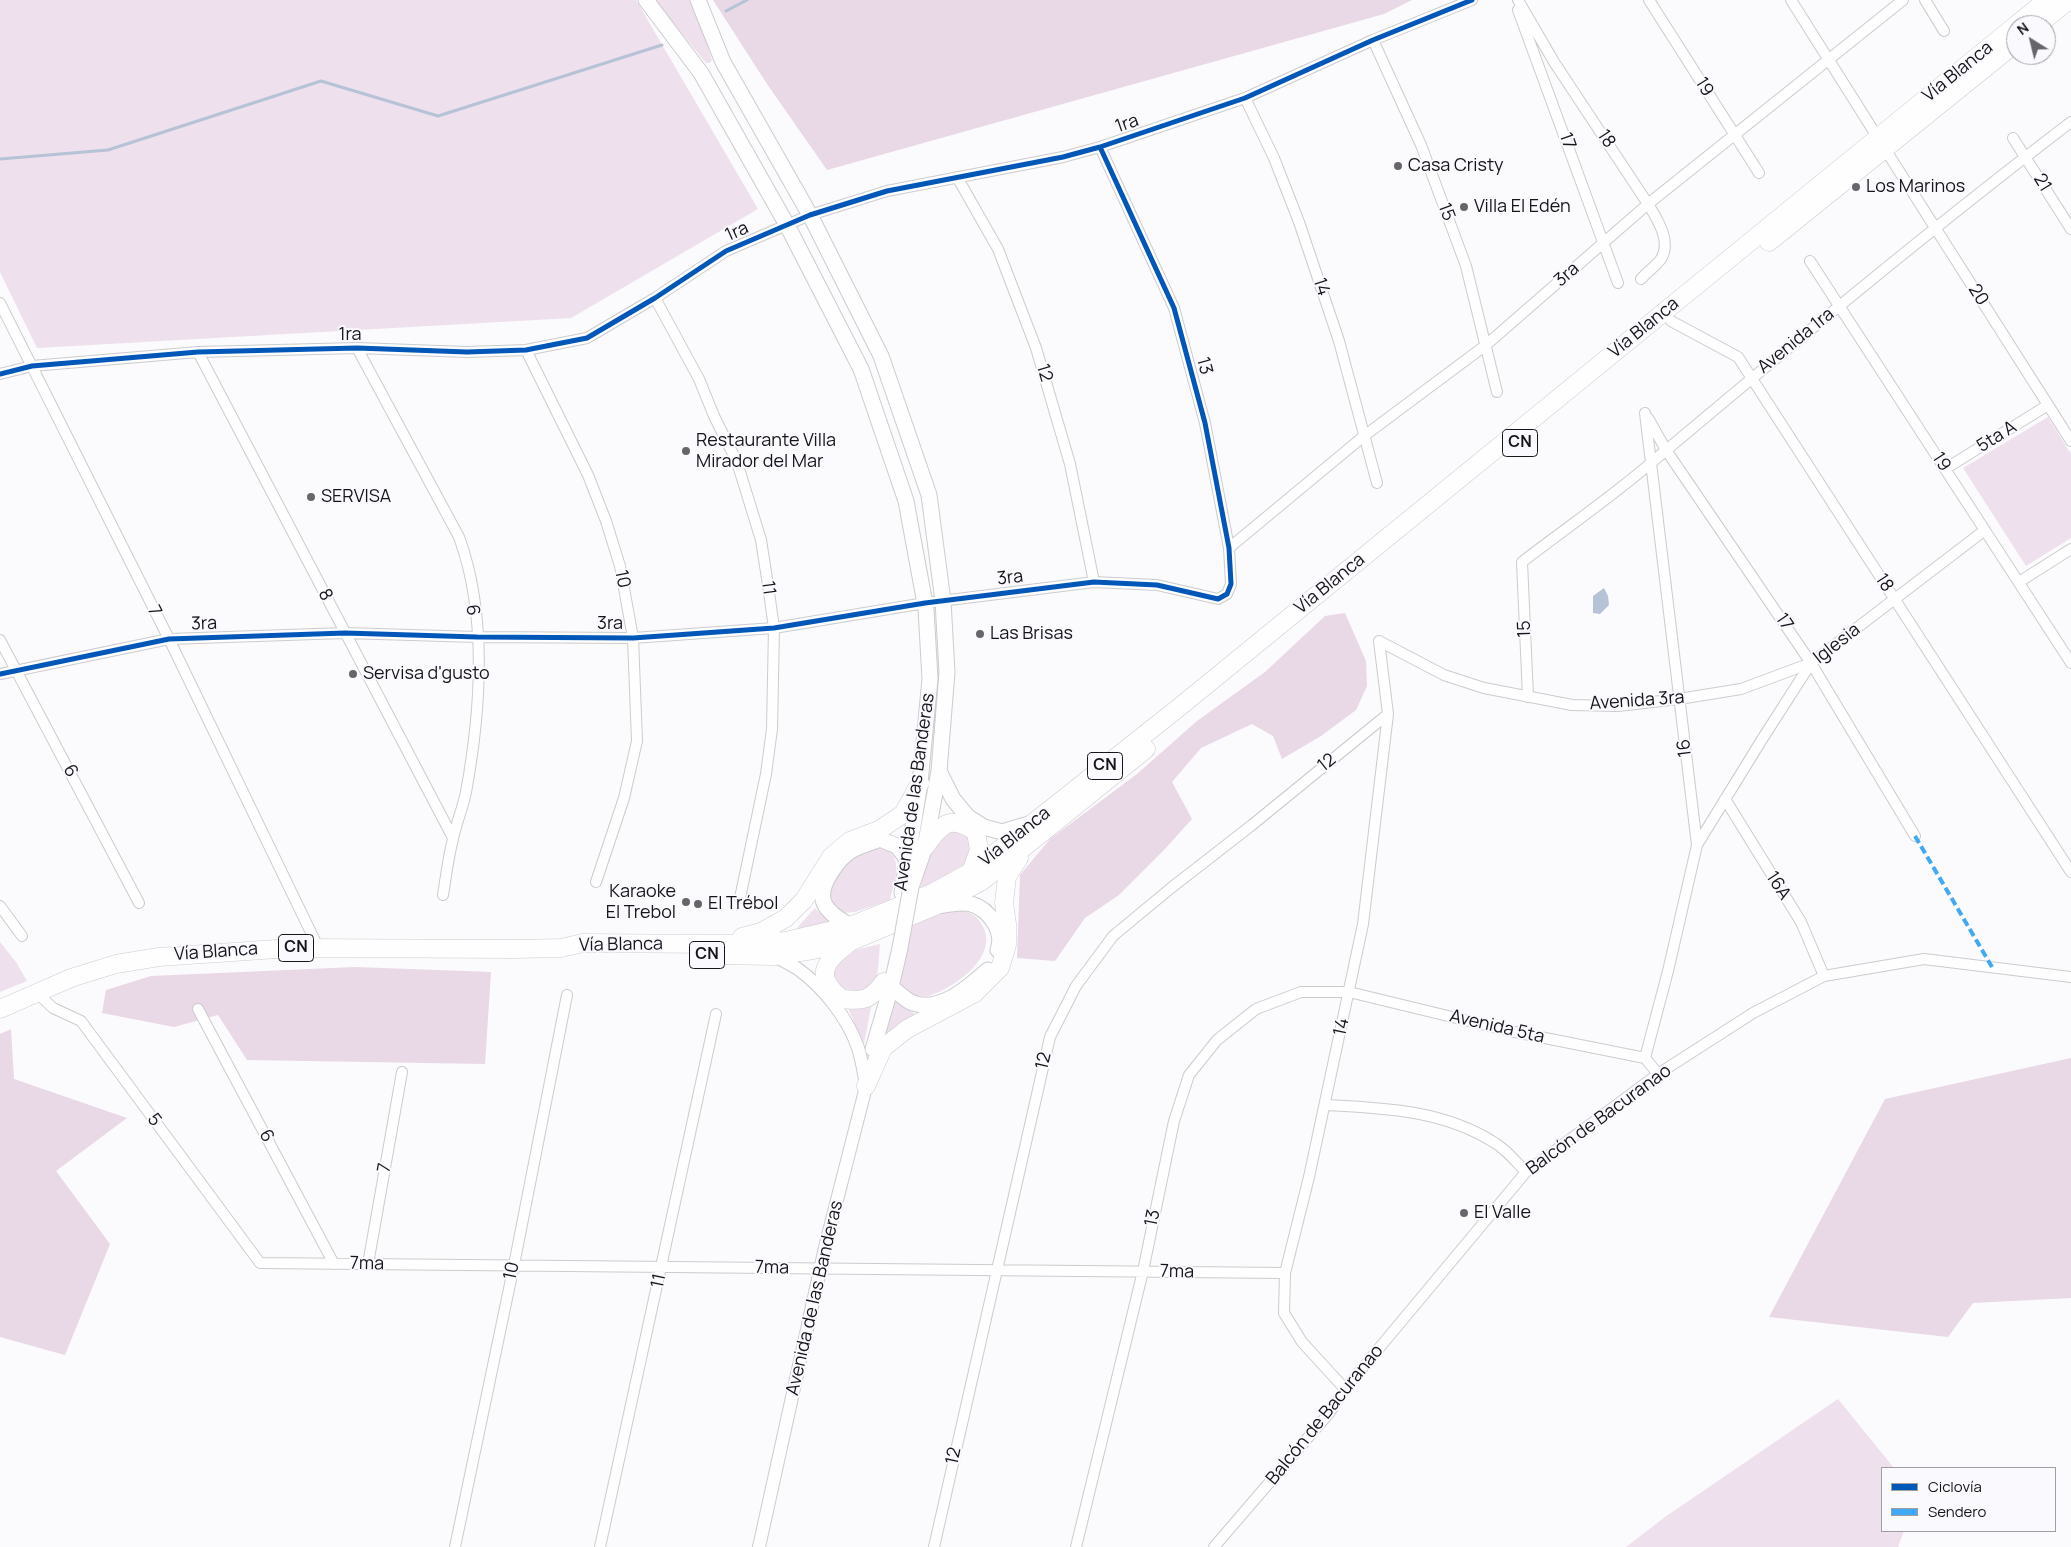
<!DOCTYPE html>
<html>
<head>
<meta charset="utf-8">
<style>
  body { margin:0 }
  #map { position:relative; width:2071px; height:1547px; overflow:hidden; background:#fbfafc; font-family:Manrope,sans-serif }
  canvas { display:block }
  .legend { position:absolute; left:1881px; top:1467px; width:175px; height:65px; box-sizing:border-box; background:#faf9fd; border:1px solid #9f9ea3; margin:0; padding:6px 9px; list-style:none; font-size:15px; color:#16151b }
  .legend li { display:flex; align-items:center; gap:10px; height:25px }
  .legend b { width:25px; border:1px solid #9f9ea3 }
  .north { position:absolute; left:2006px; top:15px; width:50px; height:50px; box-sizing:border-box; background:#faf9fd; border:1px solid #9f9ea3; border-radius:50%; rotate:324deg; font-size:14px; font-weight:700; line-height:20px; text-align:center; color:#16151b }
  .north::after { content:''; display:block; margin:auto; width:18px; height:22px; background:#66656a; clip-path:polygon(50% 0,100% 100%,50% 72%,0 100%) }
</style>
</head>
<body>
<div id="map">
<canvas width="2071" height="1547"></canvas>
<ul class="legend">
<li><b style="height:6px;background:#0057b8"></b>Ciclovía</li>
<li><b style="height:6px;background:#3fa9f5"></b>Sendero</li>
</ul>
<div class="north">N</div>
</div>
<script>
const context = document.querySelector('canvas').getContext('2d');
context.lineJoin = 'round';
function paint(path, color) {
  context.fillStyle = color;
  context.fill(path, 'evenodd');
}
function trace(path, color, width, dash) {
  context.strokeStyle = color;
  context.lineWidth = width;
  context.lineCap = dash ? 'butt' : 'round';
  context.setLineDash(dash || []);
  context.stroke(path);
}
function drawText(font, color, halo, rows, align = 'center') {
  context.font = font + ' Manrope,sans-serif';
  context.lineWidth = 4;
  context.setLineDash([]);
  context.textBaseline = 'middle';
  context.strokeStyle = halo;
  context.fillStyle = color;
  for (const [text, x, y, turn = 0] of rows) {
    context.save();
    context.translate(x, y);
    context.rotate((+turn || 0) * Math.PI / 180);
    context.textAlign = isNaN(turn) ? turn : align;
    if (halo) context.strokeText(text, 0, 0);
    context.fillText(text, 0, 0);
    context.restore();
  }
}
paint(new Path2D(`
  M 0,0 L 636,0 L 758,209 L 571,318 L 37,348 L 0,272 Z
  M 655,0 L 693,0 L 712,60 L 710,63 L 706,63 Z
  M 2048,417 L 2071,454 L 2071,538 L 2026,566 L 1963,468 Z
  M 950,829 L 970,837 L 974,846 L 967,863 L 938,880 L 920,888 L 932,846 Z
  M 884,845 C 904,861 895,878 890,900 L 855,912 L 839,913 L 830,904 C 827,865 852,857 884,845 Z
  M 815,908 L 831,923 L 795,930 Z
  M 951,910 C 964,911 973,911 981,923 C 1000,952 963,981 939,992 C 934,993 929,997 924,996 C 914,996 908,993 900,987 L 910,926 Z
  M 0,942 L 16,962 L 27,981 L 0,992 Z
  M 880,944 L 877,979 L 859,995 L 846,995 L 831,980 L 837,958 L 851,951 Z
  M 893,1000 L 915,1014 L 883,1037 Z
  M 872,1002 L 864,1044 L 848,1008 Z
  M 1838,1399 L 1894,1468 L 1882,1468 L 1882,1531 L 1904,1531 L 1898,1547 L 1626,1547 L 1665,1517 Z`), '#eee0ec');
paint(new Path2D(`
  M 713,0 L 1412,0 L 1384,14 L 827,170 L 767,84 Z
  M 1345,613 L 1366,661 L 1367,686 L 1356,710 L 1321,736 L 1282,759 L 1273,736 L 1252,724 L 1201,748 L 1172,782 L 1192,819 L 1164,850 L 1119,895 L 1085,918 L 1055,961 L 1017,958 L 1020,875 L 1050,839 L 1137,774 L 1197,721 L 1265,672 L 1325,616 Z
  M 355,967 L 491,972 L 485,1064 L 247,1060 L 218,1015 L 174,1027 L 102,1013 L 106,990 L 151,976 Z
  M 11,1029 L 14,1079 L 127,1118 L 56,1171 L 110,1244 L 65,1355 L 0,1337 L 0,1034 Z
  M 2071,1058 L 2071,1298 L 1973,1303 L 1948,1337 L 1769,1317 L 1885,1099 Z`), '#e9d8e6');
paint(new Path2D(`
  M 1604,588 L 1608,596 L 1609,605 L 1600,614 L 1593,613 L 1593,596 Z`), '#b6c2d6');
trace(new Path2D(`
  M 726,11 L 747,0
  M 0,159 L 108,150 L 321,81 L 438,116 L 662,45`), '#b6c2d6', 3);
const minor = new Path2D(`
  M 1518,0 L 1554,62 L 1648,204 C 1657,219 1672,241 1661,259 C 1656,266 1647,272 1641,279
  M 1649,0 L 1759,173
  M 1791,0 L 1878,138
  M 1925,0 L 1944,31
  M 1518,10 L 1618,283
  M 1373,40 L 1421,145 L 1466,266 L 1497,392
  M 1245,98 L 1274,158 L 1299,222 L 1339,341 L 1377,483
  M 2013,138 L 2071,229
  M 1885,149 L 2071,441
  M 957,177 L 998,249 L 1036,348 L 1070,464 L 1094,582
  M 1810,261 L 2071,663
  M 655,298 L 699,379 L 714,416 L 737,462 L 761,540 L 768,585 L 774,628 L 772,729 L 766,774 L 740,898
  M 0,303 L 169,639 L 318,947
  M 1671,321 L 1738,357 L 2071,872
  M 357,348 L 459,537 C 488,616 481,710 466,792 C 463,808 456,823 453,839 C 448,858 446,877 443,895
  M 526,350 L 588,475 L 606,521 L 620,566 L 633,638 L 637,741 L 624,798 L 596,882
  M 198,352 L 453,838
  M 0,374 L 32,366 L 198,352 L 357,348 L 467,352 L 526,350 L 587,338 L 655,298 L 726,251 L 810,215 L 887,191 L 1063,157 L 1100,147 L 1245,98 L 1373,40 L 1472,0
  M 1645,413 L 1697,845 L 1668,971 L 1645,1058 L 1658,1074
  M 1648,418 L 1666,450 L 1811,663 L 1915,836
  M 1945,469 L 2048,405
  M 1229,548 L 1364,436 L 1486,345 L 1648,204 L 1903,0
  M 2019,582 L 2071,549
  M 0,640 L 139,903
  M 1379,641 L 1444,675 L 1484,688 L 1572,705 L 1618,706 L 1679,699 L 1741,689 L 1811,663
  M 0,674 L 169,639 L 345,633 L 477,637 L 633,638 L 774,628 L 925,603 L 1094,582 L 1157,585 L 1218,599 L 1227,594 L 1231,584 L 1229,548 L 1205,423 L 1174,308 L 1100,147
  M 1528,697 L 1522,562 C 1565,529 1610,498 1651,463 C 1789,347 1928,231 2071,122
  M 1725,799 L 1801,922 L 1824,976
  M 1697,845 L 1761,741 L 1811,663 L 1985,530
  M 0,906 L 22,936
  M 36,992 L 53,1008 L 81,1021 L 260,1263 L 1285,1273
  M 198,1009 L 334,1264
  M 1325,1105 C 1384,1108 1444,1110 1495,1143 C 1507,1150 1516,1162 1526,1172
  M 368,1264 L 402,1072
  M 1345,1389 L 1302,1342 L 1284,1313 L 1285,1273 L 1309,1177 L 1363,924 L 1388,714 L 1379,641
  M 455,1547 L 514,1265 L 567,995
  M 600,1547 L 716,1014
  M 934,1547 L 1050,1037 L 1076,986 L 1113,936 L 1171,888 L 1252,825 L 1388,714
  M 1076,1547 L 1143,1271 L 1174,1121 L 1189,1075 L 1217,1040 L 1256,1009 L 1301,992 L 1349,992 L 1510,1031 L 1645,1058
  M 1214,1547 L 1330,1412 L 1345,1389 L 1526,1172 L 1658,1074 L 1753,1013 L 1824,976 L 1924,959 L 2071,977`);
const tertiary = new Path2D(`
  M 774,956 C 782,960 790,964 798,969 C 823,987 848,1018 858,1048 C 862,1060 864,1073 866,1086
  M 759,1547 L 826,1243 L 868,1079`);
const secondary = new Path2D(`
  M 646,0 L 701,73 L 787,225 L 861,369 L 906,501 L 926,609 L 930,679 L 920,783 L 902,893
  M 698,0 L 723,62 L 810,215 L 881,356 L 929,495 L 943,601 L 947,672 L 939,771 L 925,847 L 911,887
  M 939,771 L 953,799 L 968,817 L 984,827 L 1002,832 L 1029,824
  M 936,906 C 946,905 962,901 971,904 C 989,909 1005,932 998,950
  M 850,926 C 841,920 829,914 824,903 C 817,886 839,857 854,849 C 862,845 871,843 880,839 L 897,846 L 907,859
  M 891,987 C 898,992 906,1001 913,1003 C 941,1013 968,987 988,970
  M 873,1049 L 891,987 L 900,948`);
const trunk = new Path2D(`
  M 2016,25 L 2047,0
  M 2038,25 L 2069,0
  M 1769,242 L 2016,43
  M 925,847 C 941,824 950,814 976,832 L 979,850 L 971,872
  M 742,937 L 761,932 L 786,918 L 804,900 L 831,857 L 850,841 L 879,830 L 903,814 L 920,783
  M 849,943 C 837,952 817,967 828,984 C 831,990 837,994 841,999 C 865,1001 869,1001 884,982
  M 716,955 L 774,956 L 813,950 L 852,941 L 935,906 L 982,881 L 1146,749
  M 0,1009 L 71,978 L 116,964 L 159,957 L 292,948 L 515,949 L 561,948 L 583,943 L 717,944 L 786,941 L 850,926 L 934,892 L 971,872 L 1177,709 L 2016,25
  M 866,1086 L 883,1048 L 907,1029 L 975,993 L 1000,968 L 1007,945 L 1007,924 L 1004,903 L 1007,877 L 1019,858`);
trace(minor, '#cccbce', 12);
trace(tertiary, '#cccbce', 14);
trace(secondary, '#cccbce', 17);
trace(trunk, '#cccbce', 19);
trace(minor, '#fefeff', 10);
trace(tertiary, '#fefeff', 12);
trace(secondary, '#fefeff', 15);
trace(trunk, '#fefeff', 18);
const secondaryBridge = new Path2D(`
  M 900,948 L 911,887`);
trace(secondaryBridge, '#cccbce', 17, []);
trace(secondaryBridge, '#fefeff', 15);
trace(new Path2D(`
  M 1915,836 L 1992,967`), '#3fa9f5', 4, [8, 4]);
trace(new Path2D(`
  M 0,374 L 32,366 L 198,352 L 357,348 L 467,352 L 526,350 L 587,338 L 655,298 L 726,251 L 810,215 L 887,191 L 1063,157 L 1100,147 L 1245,98 L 1373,40 L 1472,0
  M 0,674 L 169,639 L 345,633 L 477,637 L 633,638 L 774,628 L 925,603 L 1094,582 L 1157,585 L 1218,599 L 1227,594 L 1231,584 L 1229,548 L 1205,423 L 1174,308 L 1100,147`), '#0057b8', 5);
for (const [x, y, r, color] of [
  [1398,166,5,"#66656a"],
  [1856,187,5,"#66656a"],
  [1464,207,5,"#66656a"],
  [686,451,5,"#66656a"],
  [311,497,5,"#66656a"],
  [980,634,5,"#66656a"],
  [353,674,5,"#66656a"],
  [686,902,5,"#66656a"],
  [698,904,5,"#66656a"],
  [1464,1213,5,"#66656a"]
]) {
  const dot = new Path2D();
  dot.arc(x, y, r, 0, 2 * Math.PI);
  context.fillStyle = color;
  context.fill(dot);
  trace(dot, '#faf9fd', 2);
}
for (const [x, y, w] of [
  [1520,443,35],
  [1105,766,35],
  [296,948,35],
  [707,955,35]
]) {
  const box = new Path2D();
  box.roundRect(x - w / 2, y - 13.5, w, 27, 4);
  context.fillStyle = '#faf9fd';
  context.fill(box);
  trace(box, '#16151b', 1);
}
drawText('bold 16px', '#16151b', null, [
  ["CN",1520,443],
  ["CN",1105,766],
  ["CN",296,948],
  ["CN",707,955]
]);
drawText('18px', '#16151b', '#faf9fd', [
  ["Vía Blanca",1958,72,-39],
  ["19",1704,87,58],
  ["1ra",1127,124,-19],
  ["18",1606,139,57],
  ["17",1567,141,70],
  ["21",2042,183,58],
  ["15",1446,212,69],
  ["1ra",737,232,-24],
  ["3ra",1567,275,-41],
  ["14",1321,287,72],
  ["20",1978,295,58],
  ["Vía Blanca",1644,328,-39],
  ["1ra",350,335],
  ["Avenida 1ra",1796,341,-39],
  ["13",1204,366,75],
  ["12",1044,373,74],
  ["5ta A",1997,437,-32],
  ["19",1941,462,57],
  ["3ra",1010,578,-7],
  ["10",622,579,79],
  ["18",1884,583,57],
  ["Vía Blanca",1330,584,-39],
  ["11",768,588,82],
  ["8",325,595,62],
  ["9",475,610,-95],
  ["7",154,611,63],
  ["17",1784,622,56],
  ["3ra",204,624,-2],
  ["3ra",610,624],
  ["15",1525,629,-92],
  ["Iglesia",1837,644,-38],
  ["Avenida 3ra",1637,701,-4],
  ["16",1685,748,-97],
  ["12",1327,763,-39],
  ["6",70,771,62],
  ["Avenida de las Banderas",915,792,-82],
  ["Vía Blanca",1015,837,-38],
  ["16A",1778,886,57],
  ["Vía Blanca",621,945,-1],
  ["Vía Blanca",216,952,-4],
  ["14",1342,1027,-78],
  ["Avenida 5ta",1497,1027,13],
  ["12",1044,1061,-77],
  ["5",154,1120,53],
  ["Balcón de Bacuranao",1599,1120,-36],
  ["6",266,1136,62],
  ["7",385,1168,-80],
  ["13",1153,1218,-79],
  ["7ma",367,1264,1],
  ["7ma",772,1268,1],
  ["10",512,1271,-78],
  ["7ma",1177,1272,1],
  ["11",659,1281,-78],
  ["Avenida de las Banderas",815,1298,-77],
  ["Balcón de Bacuranao",1325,1415,-51],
  ["12",954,1456,-78]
]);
drawText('18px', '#16151b', '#faf9fd', [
  ["Casa Cristy",1408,166],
  ["Los Marinos",1866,187],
  ["Villa El Edén",1474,207],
  ["Restaurante Villa",696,441],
  ["Mirador del Mar",696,462],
  ["SERVISA",321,497],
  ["Las Brisas",990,634],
  ["Servisa d'gusto",363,674],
  ["Karaoke",676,892,"right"],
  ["El Trebol",676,913,"right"],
  ["El Trébol",708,904],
  ["El Valle",1474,1213]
], 'left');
</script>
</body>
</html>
